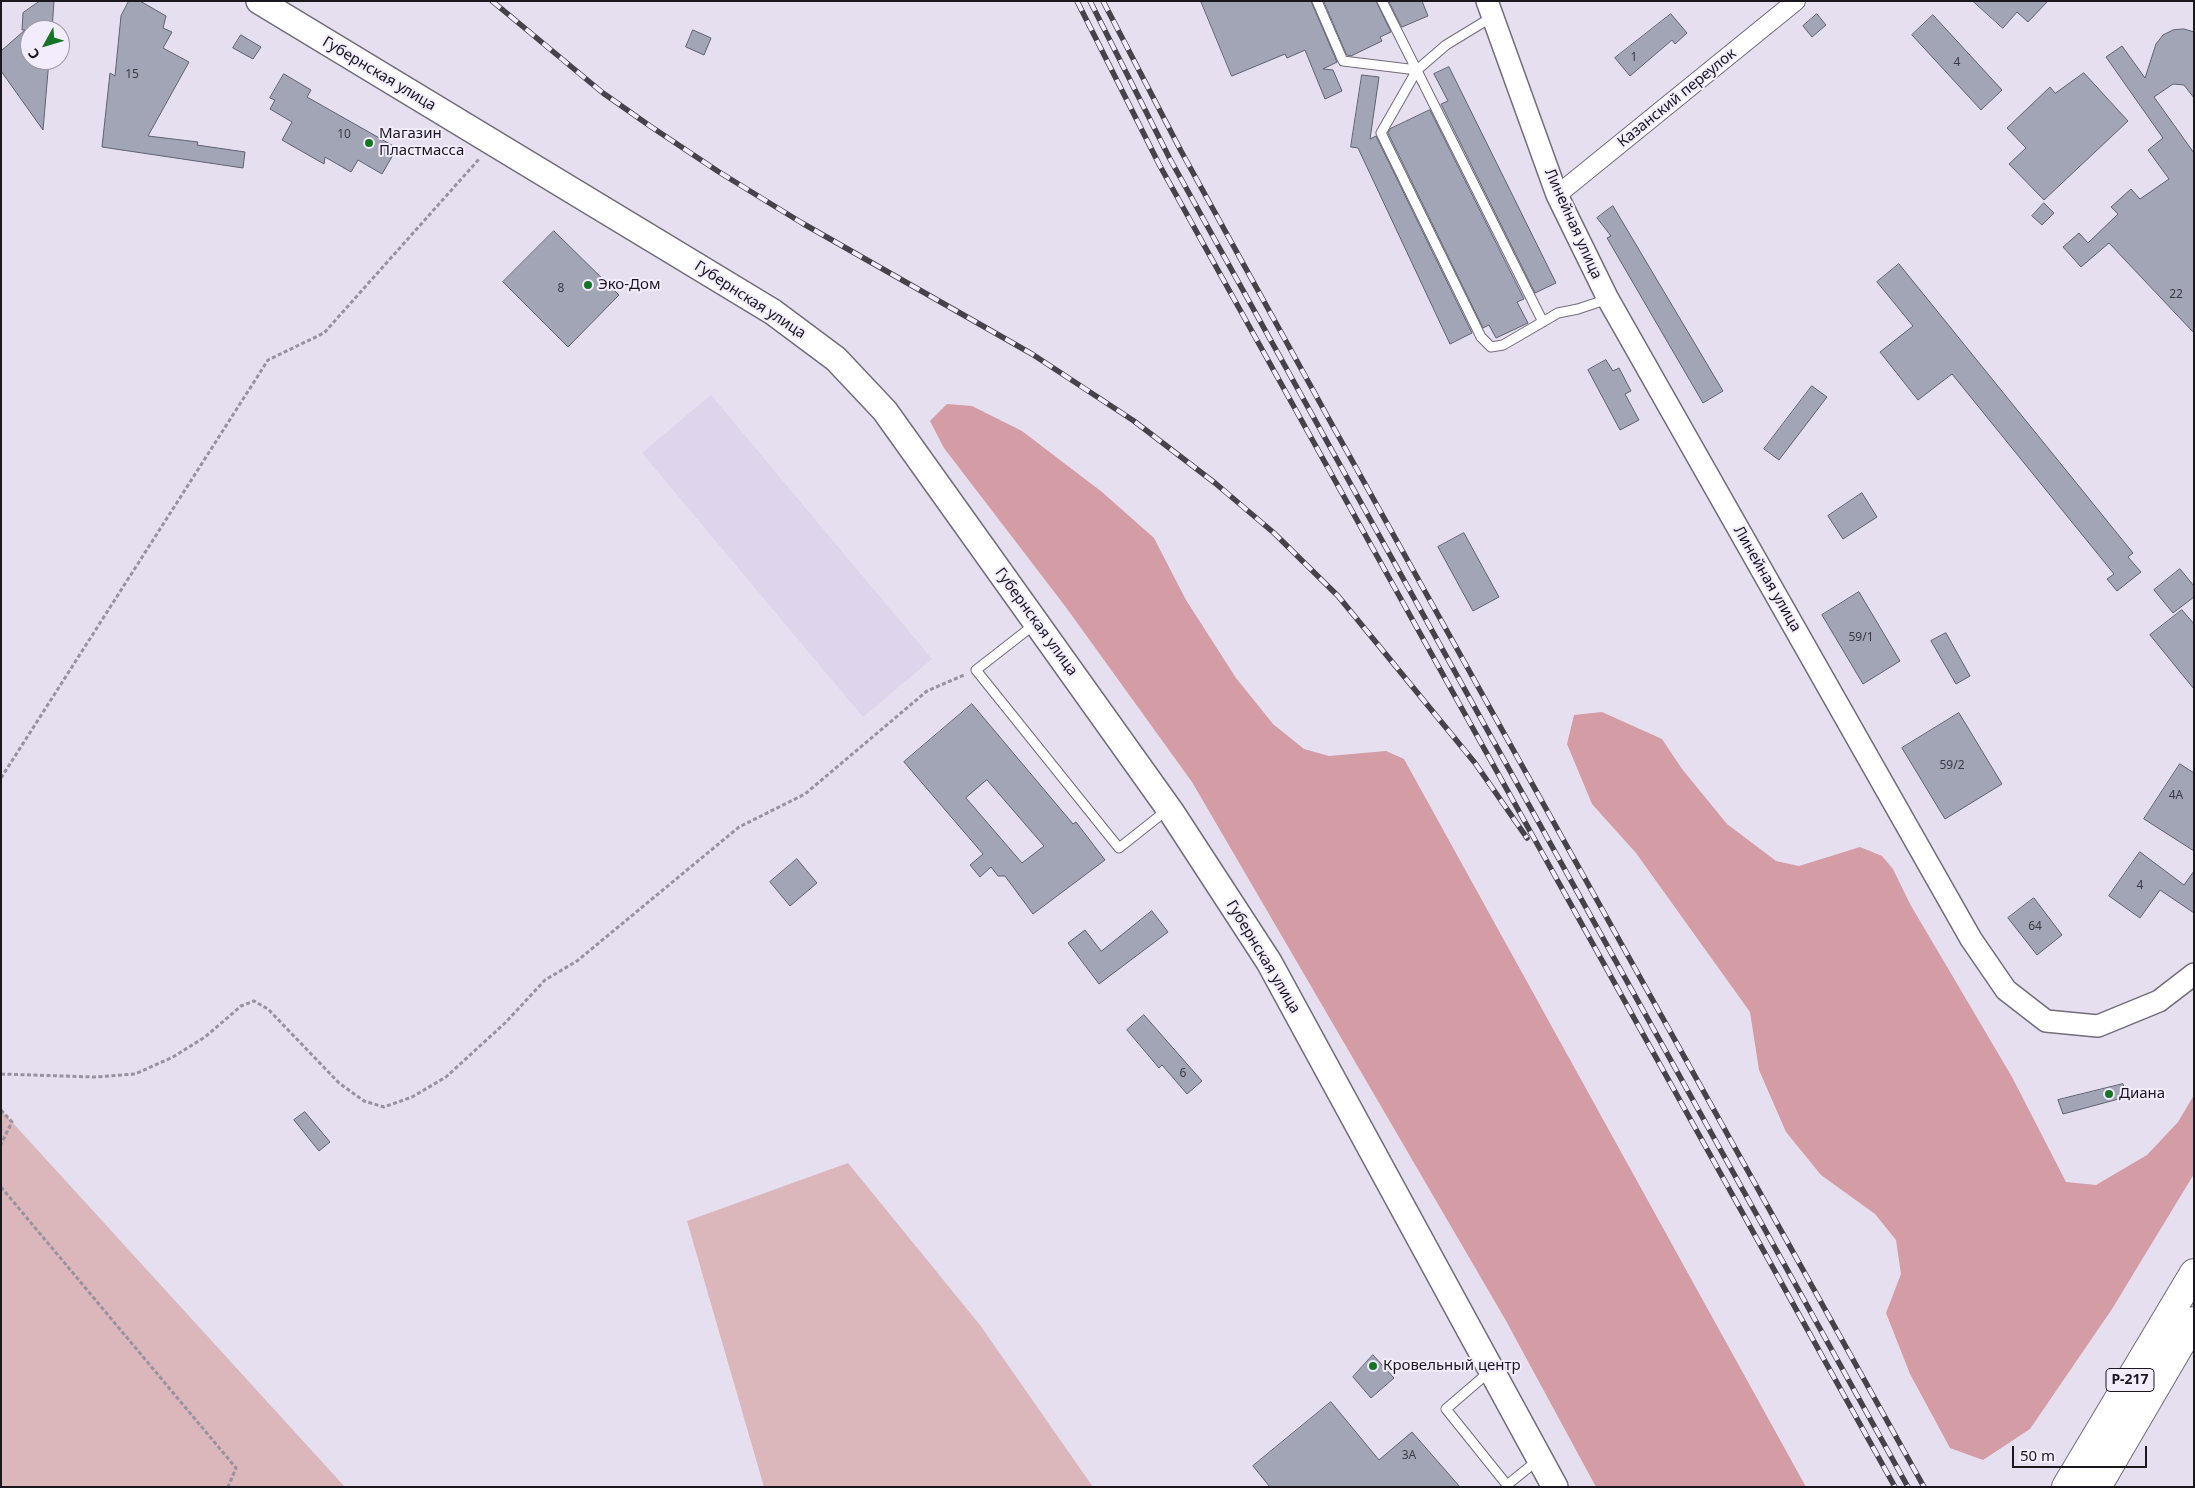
<!DOCTYPE html>
<html>
<head>
<meta charset="utf-8">
<style>
  body { margin:0 }
  #map { position:relative; width:2195px; height:1488px; overflow:hidden; background:#e6dff0; font-family:"Noto Sans",sans-serif }
  canvas { display:block }
  .frame { position:absolute; inset:0; border:2px solid #1a181e; pointer-events:none }
  .north { position:absolute; left:20px; top:20px; width:50px; height:50px; box-sizing:border-box; background:#f3ecfd; border:1px solid #9c97a4; border-radius:50%; rotate:231deg; font-size:14px; font-weight:700; line-height:20px; text-align:center; color:#1a181e }
  .north::after { content:''; display:block; margin:auto; width:18px; height:22px; background:#147525; clip-path:polygon(50% 0,100% 100%,50% 72%,0 100%) }
  .scale { position:absolute; left:2012px; top:1446px; width:135px; height:22px; box-sizing:border-box; border:2px solid #1a181e; border-top:0; padding-left:6px; font-size:15px; line-height:18px; white-space:nowrap; color:#1a181e; -webkit-text-stroke:4px #f3ecfd; paint-order:stroke }
</style>
</head>
<body>
<div id="map">
<canvas width="2195" height="1488"></canvas>
<div class="frame"></div>
<div class="north">С</div>
<div class="scale">50 m</div>
</div>
<script>
const context = document.querySelector('canvas').getContext('2d');
context.lineJoin = 'round';
function paint(path, color) {
  context.fillStyle = color;
  context.fill(path, 'evenodd');
}
function trace(path, color, width, dash) {
  context.strokeStyle = color;
  context.lineWidth = width;
  context.lineCap = dash ? 'butt' : 'round';
  context.setLineDash(dash || []);
  context.stroke(path);
}
function drawText(font, color, halo, rows, align = 'center') {
  context.font = font + ' "Noto Sans",sans-serif';
  context.lineWidth = 4;
  context.setLineDash([]);
  context.textBaseline = 'middle';
  context.strokeStyle = halo;
  context.fillStyle = color;
  for (const [text, x, y, turn = 0] of rows) {
    context.save();
    context.translate(x, y);
    context.rotate((+turn || 0) * Math.PI / 180);
    context.textAlign = isNaN(turn) ? turn : align;
    if (halo) context.strokeText(text, 0, 0);
    context.fillText(text, 0, 0);
    context.restore();
  }
}
paint(new Path2D(`
  M 711,395 L 932,659 L 863,717 L 642,453 Z`), '#ded4ec');
paint(new Path2D(`
  M 1,1110 L 12,1122 L 345,1487 L 1,1487 Z
  M 848,1163 L 980,1325 L 1093,1487 L 764,1487 L 687,1221 Z`), '#dbb7bc');
paint(new Path2D(`
  M 947,404 L 972,406 L 1022,431 L 1102,492 L 1154,538 L 1186,600 L 1236,678 L 1273,724 L 1304,749 L 1329,756 L 1386,751 L 1404,759 L 1806,1487 L 1596,1487 L 1505,1319 L 1192,782 L 1065,606 L 944,448 L 930,421 Z
  M 1602,712 L 1662,739 L 1682,769 L 1727,824 L 1776,861 L 1799,866 L 1860,847 L 1882,856 L 1893,869 L 1910,904 L 2012,1077 L 2066,1182 L 2096,1185 L 2147,1155 L 2178,1122 L 2194,1095 L 2194,1174 L 2112,1309 L 2030,1429 L 1983,1460 L 1950,1448 L 1910,1374 L 1886,1313 L 1901,1274 L 1896,1240 L 1875,1214 L 1821,1175 L 1786,1132 L 1759,1070 L 1750,1012 L 1636,853 L 1592,804 L 1567,744 L 1574,715 Z`), '#d49ca5');
const building = new Path2D(`
  M 40,1 L 54,1 L 52,30 L 30,30 L 30,60 L 49,60 L 43,130 L 1,71 L 1,51 L 25,30 L 22,30 L 23,13 Z
  M 129,1 L 140,1 L 166,16 L 163,28 L 172,32 L 163,48 L 189,62 L 148,136 L 198,142 L 197,145 L 245,152 L 243,168 L 102,147 L 110,73 L 115,76 L 121,16 Z
  M 1201,1 L 1311,1 L 1337,62 L 1323,69 L 1333,70 L 1342,91 L 1325,99 L 1305,50 L 1287,58 L 1285,54 L 1232,76 Z
  M 1324,1 L 1376,1 L 1391,32 L 1380,37 L 1382,41 L 1351,56 L 1347,55 Z
  M 1389,1 L 1422,1 L 1428,16 L 1402,27 Z
  M 1973,1 L 2048,1 L 2028,22 L 2017,12 L 2003,28 Z
  M 1671,14 L 1687,33 L 1675,44 L 1672,40 L 1630,76 L 1615,58 Z
  M 1817,14 L 1826,25 L 1812,37 L 1803,26 Z
  M 1933,15 L 2002,90 L 1981,110 L 1912,35 Z
  M 2184,29 L 2194,32 L 2194,98 L 2184,85 L 2173,84 L 2154,97 L 2194,153 L 2194,333 L 2109,243 L 2081,267 L 2063,247 L 2079,233 L 2088,243 L 2118,214 L 2111,207 L 2131,189 L 2140,199 L 2169,179 L 2148,150 L 2163,138 L 2106,57 L 2122,46 L 2145,78 L 2156,44 L 2163,35 L 2173,30 Z
  M 693,30 L 711,38 L 704,55 L 686,47 Z
  M 241,35 L 261,47 L 253,59 L 233,48 Z
  M 1449,67 L 1556,283 L 1535,293 L 1441,104 L 1448,101 L 1434,74 Z
  M 2084,73 L 2128,121 L 2044,200 L 2009,164 L 2026,148 L 2007,128 L 2050,87 L 2055,93 Z
  M 284,74 L 311,90 L 307,97 L 397,148 L 382,174 L 358,160 L 351,172 L 325,157 L 324,164 L 282,140 L 292,122 L 270,109 L 275,100 L 270,98 Z
  M 1362,75 L 1379,77 L 1370,139 L 1376,136 L 1472,333 L 1450,344 L 1358,148 L 1351,147 Z
  M 1430,110 L 1524,299 L 1517,302 L 1528,323 L 1496,338 L 1489,325 L 1483,328 L 1388,133 L 1390,129 Z
  M 2044,203 L 2054,213 L 2042,225 L 2032,216 Z
  M 1613,206 L 1723,391 L 1703,403 L 1607,238 L 1611,236 L 1597,218 Z
  M 554,231 L 619,295 L 568,347 L 503,282 Z
  M 1899,264 L 2133,553 L 2128,557 L 2141,572 L 2117,591 L 2107,579 L 2114,574 L 1952,374 L 1918,400 L 1880,352 L 1913,326 L 1877,282 Z
  M 1606,360 L 1613,371 L 1619,368 L 1631,391 L 1625,394 L 1639,420 L 1620,430 L 1588,370 Z
  M 1812,386 L 1827,397 L 1779,460 L 1764,449 Z
  M 1862,493 L 1877,517 L 1843,539 L 1828,516 Z
  M 1464,533 L 1499,597 L 1473,611 L 1438,547 Z
  M 2180,569 L 2194,586 L 2194,597 L 2173,613 L 2154,590 Z
  M 1859,592 L 1900,661 L 1863,684 L 1822,615 Z
  M 2182,610 L 2194,624 L 2194,689 L 2150,635 Z
  M 1946,633 L 1970,676 L 1956,684 L 1931,641 Z
  M 972,704 L 1073,824 L 1076,822 L 1105,860 L 1033,914 L 1005,876 L 998,876 L 991,867 L 980,877 L 970,865 L 983,854 L 904,762 ZM 987,780 L 1044,846 L 1022,863 L 966,798 Z
  M 1959,713 L 2002,784 L 1945,819 L 1902,748 Z
  M 2180,764 L 2194,773 L 2194,851 L 2144,819 Z
  M 2140,852 L 2184,885 L 2194,871 L 2194,913 L 2160,890 L 2140,918 L 2109,896 Z
  M 797,859 L 817,883 L 790,906 L 770,882 Z
  M 2034,898 L 2062,935 L 2037,955 L 2008,918 Z
  M 1152,911 L 1168,932 L 1099,984 L 1068,943 L 1085,930 L 1101,951 Z
  M 1144,1015 L 1202,1081 L 1187,1094 L 1162,1065 L 1159,1068 L 1127,1030 Z
  M 2123,1084 L 2126,1097 L 2063,1114 L 2058,1100 Z
  M 305,1112 L 330,1142 L 319,1151 L 294,1120 Z
  M 1373,1355 L 1394,1378 L 1371,1398 L 1353,1377 Z
  M 1331,1402 L 1379,1460 L 1412,1432 L 1460,1487 L 1270,1487 L 1253,1466 Z`);
paint(building, '#a1a5b6');
trace(building, '#5d6170', 1);
const service = new Path2D(`
  M 1317,1 L 1343,61 L 1417,70
  M 1382,1 L 1543,322
  M 1492,17 L 1446,45 L 1417,70 L 1381,133 L 1481,337 L 1491,347 L 1503,345 L 1558,313 L 1578,309 L 1608,299
  M 1035,624 L 976,670 L 1119,848 L 1167,810
  M 1489,1372 L 1446,1409 L 1507,1485 L 1538,1460`);
const minor = new Path2D(`
  M 1557,195 L 1796,1`);
const tertiary = new Path2D(`
  M 1487,1 L 1557,195 L 1608,299 L 1971,939 L 2006,990 L 2046,1021 L 2098,1026 L 2159,1001 L 2194,974`);
const secondary = new Path2D(`
  M 259,1 L 773,312 L 836,359 L 885,411 L 1172,813 L 1269,962 L 1555,1487`);
const trunk = new Path2D(`
  M 2066,1487 L 2194,1273
  M 2097,1487 L 2194,1321`);
trace(service, '#726c7b', 11);
trace(minor, '#726c7b', 20);
trace(tertiary, '#726c7b', 24);
trace(secondary, '#726c7b', 28);
trace(trunk, '#726c7b', 30);
trace(new Path2D(`
  M 1,778 L 268,360 L 324,333 L 480,158
  M 1,1074 L 94,1077 L 135,1074 L 173,1057 L 205,1037 L 241,1006 L 254,1001 L 268,1009 L 339,1083 L 364,1101 L 384,1107 L 412,1097 L 446,1077 L 505,1023 L 545,980 L 577,961 L 739,827 L 805,794 L 927,691 L 964,675
  M 1,1110 L 12,1122 L 1,1144
  M 1,1187 L 236,1468 L 228,1487`), '#97929e', 3, [4, 2.5]);
trace(service, '#fff', 9);
trace(minor, '#fff', 18);
trace(tertiary, '#fff', 21);
trace(secondary, '#fff', 25);
trace(trunk, '#fff', 28);
const rail = new Path2D(`
  M 492,1 L 603,93 L 650,126 L 719,172 L 802,223 L 1032,354 L 1134,421 L 1215,483 L 1274,533 L 1338,596 L 1475,763 L 1527,838
  M 1077,1 L 1160,166 L 1895,1487
  M 1090,1 L 1170,159 L 1908,1487
  M 1103,1 L 1181,151 L 1330,421 L 1924,1487`);
trace(rail, '#45424a', 5.5);
trace(rail, '#f3ecfd', 4, [11]);
for (const [x, y, r, color] of [
  [369,143,5,"#147525"],
  [588,285,5,"#147525"],
  [2109,1094,5,"#147525"],
  [1373,1366,5,"#147525"]
]) {
  const dot = new Path2D();
  dot.arc(x, y, r, 0, 2 * Math.PI);
  context.fillStyle = color;
  context.fill(dot);
  trace(dot, '#f3ecfd', 2);
}
drawText('12px', '#3c3b44', null, [
  ["1",1634,58],
  ["4",1957,63],
  ["15",132,75],
  ["10",344,135],
  ["8",561,289],
  ["22",2176,295],
  ["59/1",1861,638],
  ["59/2",1952,766],
  ["4А",2176,796],
  ["4",2140,886],
  ["64",2035,927],
  ["6",1183,1074],
  ["3А",1409,1456]
]);
for (const [x, y, w] of [
  [2130,1380,48]
]) {
  const box = new Path2D();
  box.roundRect(x - w / 2, y - 11.5, w, 23, 4);
  context.fillStyle = '#f3ecfd';
  context.fill(box);
  trace(box, '#1a181e', 1);
}
drawText('bold 14px', '#1a181e', null, [
  ["Р-217",2130,1380]
]);
drawText('15px', '#1a181e', '#f3ecfd', [
  ["Губернская улица",379,74,31],
  ["Казанский переулок",1677,98,-39],
  ["Линейная улица",1573,224,66],
  ["Губернская улица",750,300,33],
  ["Линейная улица",1767,579,60],
  ["Губернская улица",1036,622,54],
  ["Губернская улица",1263,957,59]
]);
drawText('15px', '#1a181e', '#f3ecfd', [
  ["Магазин",379,134],
  ["Пластмасса",379,151],
  ["Эко-Дом",598,285],
  ["Диана",2119,1094],
  ["Кровельный центр",1383,1366]
], 'left');
</script>
</body>
</html>
